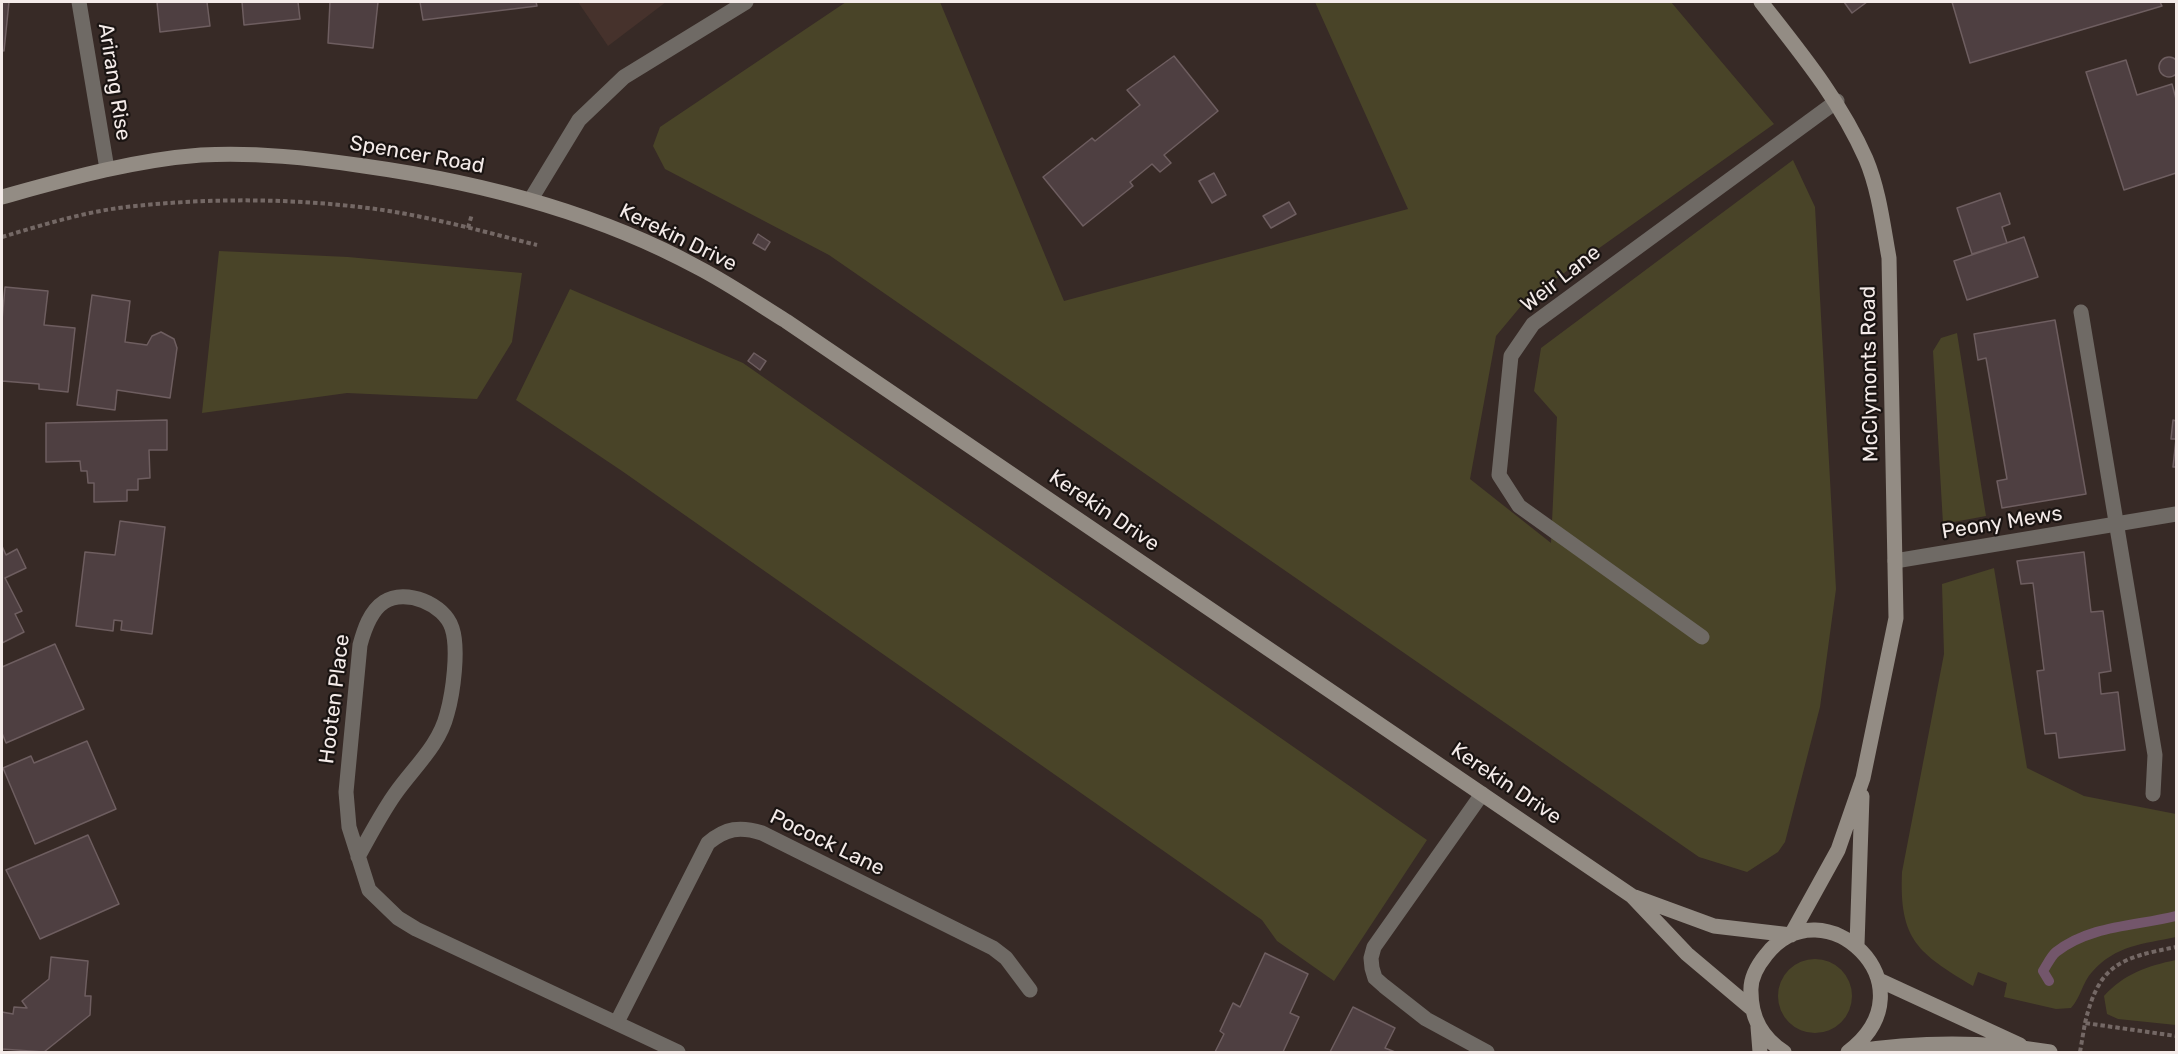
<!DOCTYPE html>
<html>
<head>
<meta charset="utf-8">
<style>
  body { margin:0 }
  #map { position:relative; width:2178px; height:1054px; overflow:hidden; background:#372a26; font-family:Rubik,sans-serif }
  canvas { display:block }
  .frame { position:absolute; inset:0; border:3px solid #f4ebe9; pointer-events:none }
</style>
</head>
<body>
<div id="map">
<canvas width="2178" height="1054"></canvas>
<div class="frame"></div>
</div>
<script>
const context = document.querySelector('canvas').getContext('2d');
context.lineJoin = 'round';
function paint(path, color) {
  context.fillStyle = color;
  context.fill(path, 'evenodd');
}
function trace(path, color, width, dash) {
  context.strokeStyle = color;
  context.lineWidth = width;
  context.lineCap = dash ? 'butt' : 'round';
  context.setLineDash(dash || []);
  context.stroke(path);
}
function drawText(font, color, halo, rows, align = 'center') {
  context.font = font + ' Rubik,sans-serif';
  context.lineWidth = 4.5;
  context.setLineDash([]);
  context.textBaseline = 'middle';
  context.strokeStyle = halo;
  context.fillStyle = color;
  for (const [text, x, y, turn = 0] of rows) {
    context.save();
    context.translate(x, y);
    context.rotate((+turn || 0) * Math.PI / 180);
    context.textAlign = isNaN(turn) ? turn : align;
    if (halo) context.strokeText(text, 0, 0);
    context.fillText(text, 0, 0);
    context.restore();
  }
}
paint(new Path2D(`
  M 578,2 L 666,2 L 608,46 Z`), '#46322c');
paint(new Path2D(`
  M 846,2 L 940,2 L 1064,301 L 1408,209 L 1315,2 L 1671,2 L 1774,124 L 1526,300 L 1496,336 L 1470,479 L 1551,543 L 1557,417 L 1534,391 L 1541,348 L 1793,160 L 1815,207 L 1836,589 L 1820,707 L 1785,842 L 1778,852 L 1747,872 L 1699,857 L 829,255 L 665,169 L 653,146 L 660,127 Z
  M 219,251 L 348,257 L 522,273 L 512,342 L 477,399 L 347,393 L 202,413 Z
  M 570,289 L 743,363 L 1427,840 L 1334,981 L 1277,941 L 1262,920 L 622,471 L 516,400 Z
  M 1957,333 L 1986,516 L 1943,524 L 1933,351 L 1941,338 Z
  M 1994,568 L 2027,768 L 2084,796 L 2176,814 L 2176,937 C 2143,944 2116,945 2092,972 C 2083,981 2081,997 2071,1008 L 2056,1009 L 2004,997 L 2007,983 L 1978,972 L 1973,986 C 1918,953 1899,940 1902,872 L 1944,654 L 1942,584 Z
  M1778 996a37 37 0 1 1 74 0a37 37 0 1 1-74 0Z
  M 2176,960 L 2176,1025 L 2118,1019 L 2107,1014 L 2104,996 C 2124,974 2147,966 2176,960 Z`), '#494428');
trace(new Path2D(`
  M 2049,981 L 2043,971 C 2047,965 2051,956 2056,952 C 2090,925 2137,926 2176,916`), '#73566b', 10);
const building = new Path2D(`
  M 2,2 L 9,2 L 4,51 L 2,50 Z
  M 157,2 L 207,2 L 210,26 L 160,32 Z
  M 242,2 L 298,2 L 300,19 L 244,25 Z
  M 330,2 L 378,2 L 373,48 L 328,43 Z
  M 420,2 L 536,2 L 537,6 L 423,20 Z
  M 1844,2 L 1867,2 L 1852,13 Z
  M 1952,2 L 2160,2 L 2162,6 L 1970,63 Z
  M 1174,56 L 1218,111 L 1164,155 L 1171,163 L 1160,172 L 1152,164 L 1130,182 L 1133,186 L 1083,226 L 1043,177 L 1092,138 L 1095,141 L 1140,105 L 1127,90 Z
  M2159 67a10 10 0 1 1 20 0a10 10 0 1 1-20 0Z
  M 2126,60 L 2137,95 L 2172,84 L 2176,99 L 2176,173 L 2124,190 L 2086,72 Z
  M 1214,173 L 1226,195 L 1212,203 L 1199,181 Z
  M 2000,193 L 2010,224 L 2002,227 L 2007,243 L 1972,254 L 1957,208 Z
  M 1289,202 L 1296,214 L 1271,228 L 1263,216 Z
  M 758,234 L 770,242 L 765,250 L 753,243 Z
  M 2024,237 L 2038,277 L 1967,300 L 1954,261 Z
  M 5,287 L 48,291 L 44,325 L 75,328 L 68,392 L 39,389 L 39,384 L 2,381 L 2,390 L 2,320 Z
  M 92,295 L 130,301 L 125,342 L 147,345 L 152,336 L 161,332 L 174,339 L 177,348 L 170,398 L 117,390 L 115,410 L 77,405 Z
  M 2055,320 L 2086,494 L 2002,508 L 1997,481 L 2007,479 L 1986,358 L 1978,360 L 1974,334 Z
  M 754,353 L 766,361 L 760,370 L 748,361 Z
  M 167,420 L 167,450 L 149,450 L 150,478 L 138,479 L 138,490 L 127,490 L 127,501 L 94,502 L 94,483 L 88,483 L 87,471 L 81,471 L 80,461 L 46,462 L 46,423 Z
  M 2173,420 L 2176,421 L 2176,467 L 2173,467 L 2176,439 L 2171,439 Z
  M 120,521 L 165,527 L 152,634 L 121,630 L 122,621 L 114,620 L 113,631 L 76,626 L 85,552 L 115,555 Z
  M 2,546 L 6,555 L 17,549 L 26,568 L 5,578 L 22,611 L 15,614 L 24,632 L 2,643 Z
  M 2084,552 L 2091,612 L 2103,611 L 2111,671 L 2099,673 L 2101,694 L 2118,692 L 2125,750 L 2059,758 L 2056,733 L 2045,734 L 2037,671 L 2044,670 L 2033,583 L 2021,584 L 2017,561 Z
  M 55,644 L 84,709 L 6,743 L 2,733 L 2,667 Z
  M 87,741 L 116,809 L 35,844 L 3,768 L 31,756 L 34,763 Z
  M 88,835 L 119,904 L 40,939 L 6,870 Z
  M 1265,953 L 1308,974 L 1290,1013 L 1299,1017 L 1283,1052 L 1215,1052 L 1224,1034 L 1220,1031 L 1233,1003 L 1240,1007 Z
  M 51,957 L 88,961 L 85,996 L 91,996 L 90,1015 L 44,1052 L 2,1049 L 2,1012 L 13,1014 L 14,1007 L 27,1008 L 22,1001 L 49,979 Z
  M 1353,1007 L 1395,1028 L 1385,1048 L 1395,1052 L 1330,1052 Z`);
paint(building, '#4e3f41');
trace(building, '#6e5e60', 1.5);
trace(new Path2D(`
  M 468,228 L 472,214
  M 2,237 C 42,225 84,212 126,207 C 204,198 289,198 368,208 C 425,215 481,231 537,245
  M 2085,1023 C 2099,964 2120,958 2176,947
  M 2080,1052 L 2085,1023 L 2176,1036`), '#746865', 4, [4.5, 3]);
trace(new Path2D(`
  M 79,2 L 107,169
  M 531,199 L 579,120 L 624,77 L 746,2
  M 2081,312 L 2155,755 L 2153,794
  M 1895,561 L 2176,514
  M 1702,637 L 1519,506 L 1499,475 L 1511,356 L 1533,324 L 1837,101
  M 1482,794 L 1374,947 L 1371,958 L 1372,968 L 1375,978 L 1384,986 L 1426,1019 L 1487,1052
  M 358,857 C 370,835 381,814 395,794 C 413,768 439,746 447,714 C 453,693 459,649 452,628 C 444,604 406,588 384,602 C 370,611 364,630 360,645 L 346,792 L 349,827 L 369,890 L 398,918 L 416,929 L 678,1052
  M 617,1022 L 708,843 C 726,828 740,826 762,833 L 993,948 L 1006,958 L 1030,990`), '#6f6a65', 15);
trace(new Path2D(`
  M 1761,2 C 1800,52 1840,100 1866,159 C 1879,190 1883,225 1889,258 L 1896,618 L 1863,778 L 1838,850 L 1791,935
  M 2,197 C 67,179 133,160 201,155 C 256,152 310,158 364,166 C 479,182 594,211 697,267 C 728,283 757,303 786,321 L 1632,896 L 1687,954 L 1751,1008
  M 1635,897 L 1714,926 L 1791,935
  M 1857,945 L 1862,796
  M 1879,980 L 2020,1045
  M 1758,1027 L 1760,1052
  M 1784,1052 C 1762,1038 1751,1019 1751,992 C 1750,978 1757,966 1766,955 C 1823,882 1936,986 1848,1052
  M 1850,1052 C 1915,1042 1984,1041 2050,1052`), '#938c84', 15);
drawText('21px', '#f4ebe9', '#1a1412', [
  ["Arirang Rise",114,82,81],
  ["Spencer Road",417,155,10],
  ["Kerekin Drive",678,238,26],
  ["Weir Lane",1561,279,-38],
  ["McClymonts Road",1870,374,-91],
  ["Kerekin Drive",1104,511,34],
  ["Peony Mews",2002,523,-9],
  ["Hooten Place",335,699,-83],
  ["Kerekin Drive",1506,784,34],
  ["Pocock Lane",827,843,26]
]);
</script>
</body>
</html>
